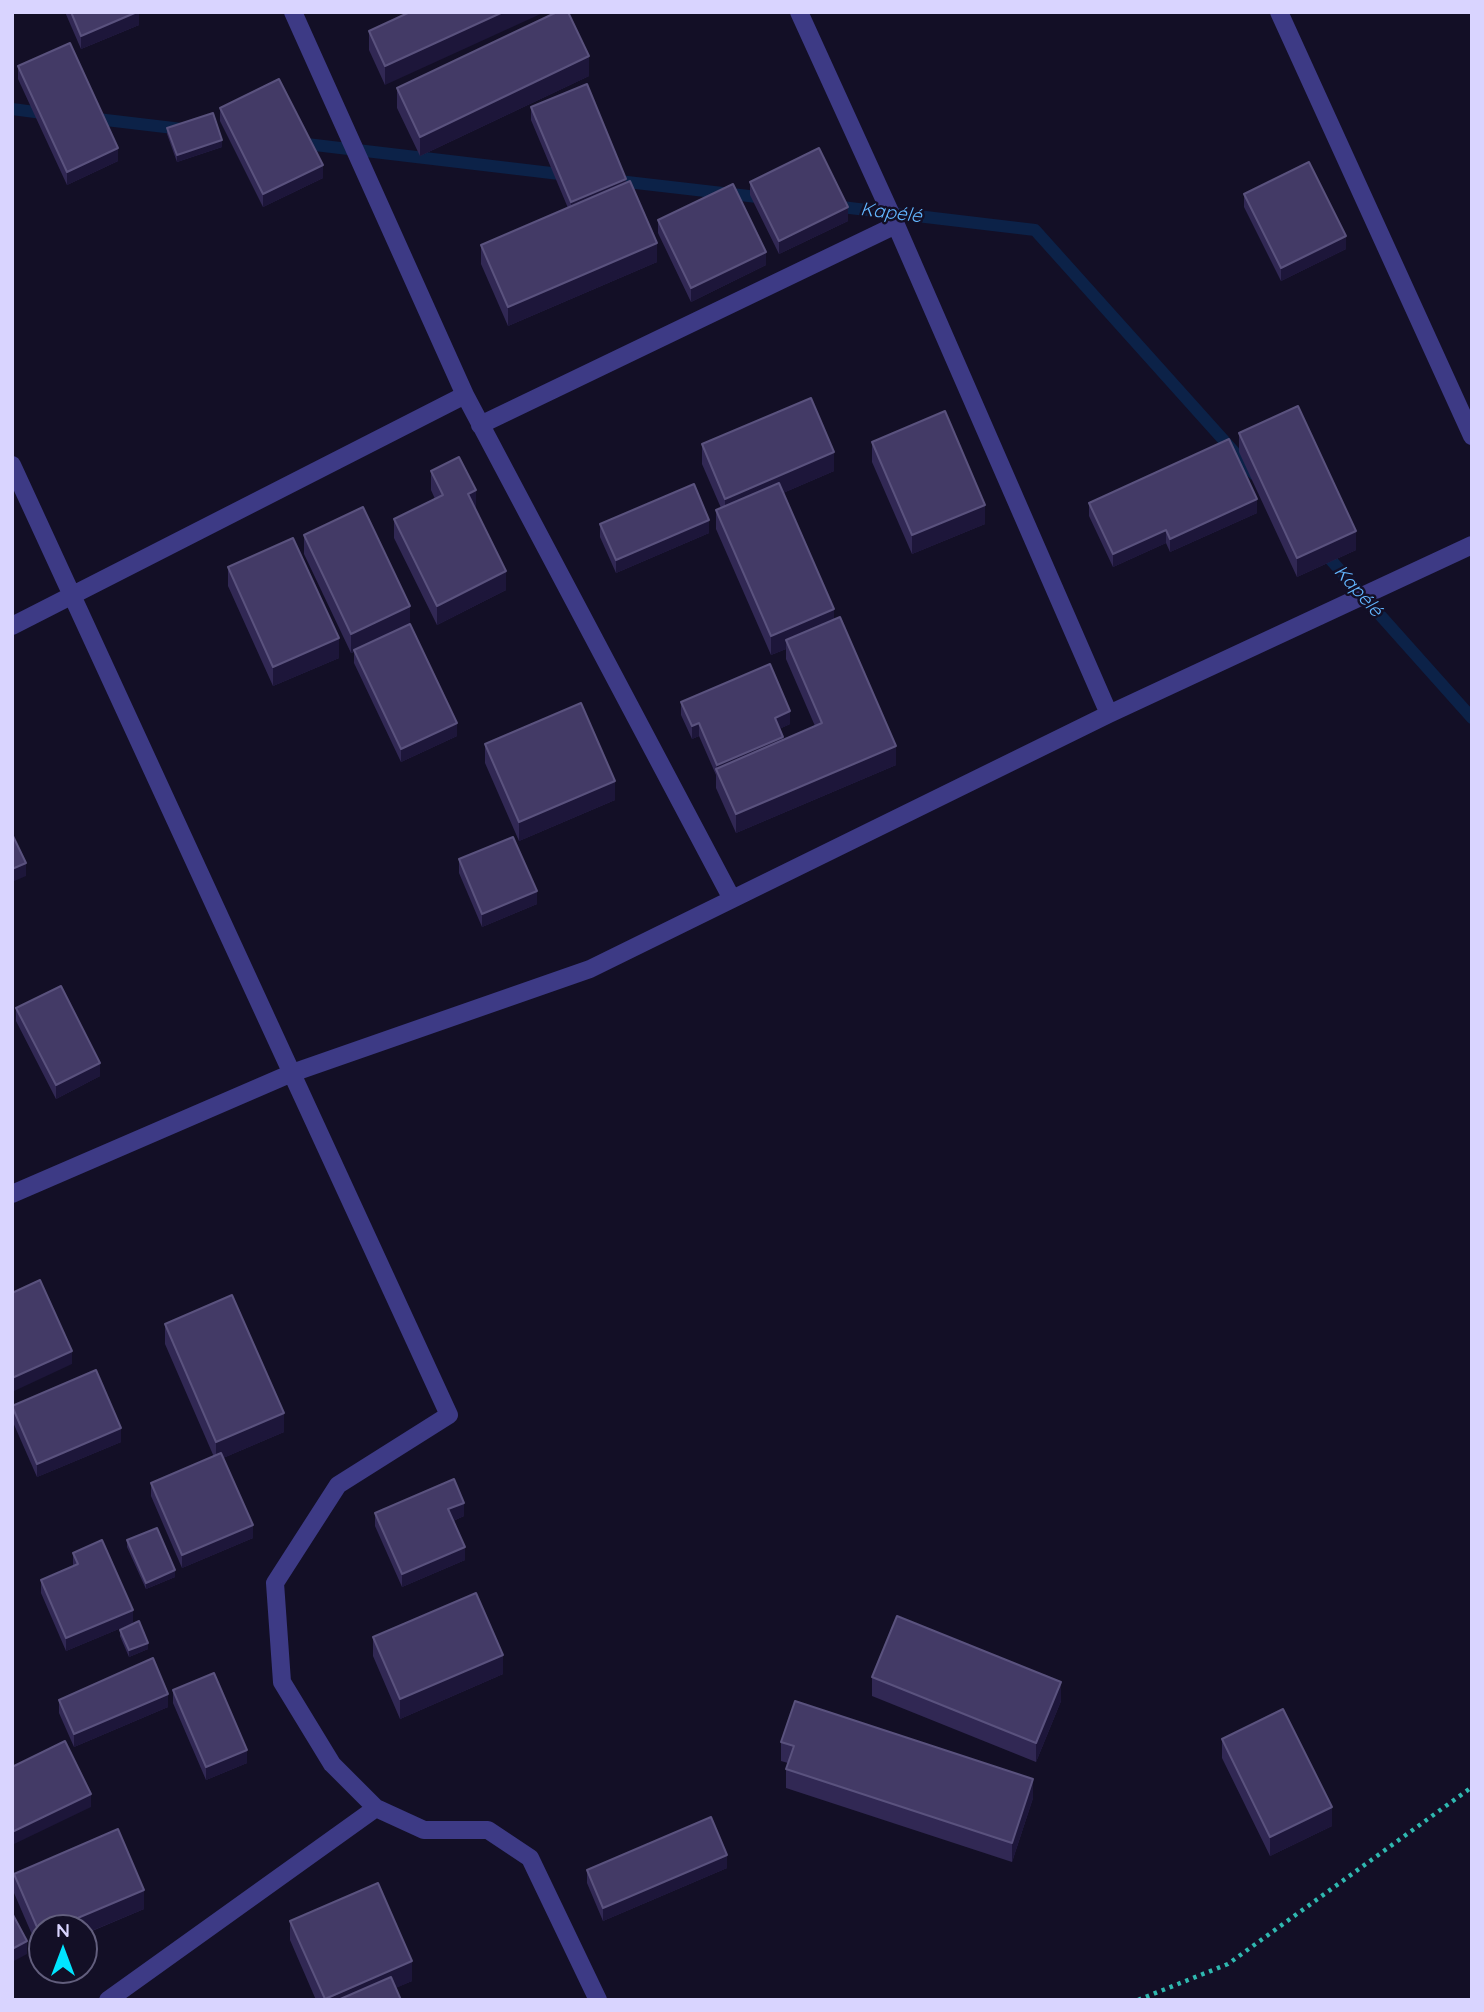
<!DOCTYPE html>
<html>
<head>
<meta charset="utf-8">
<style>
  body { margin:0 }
  #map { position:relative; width:1484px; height:2012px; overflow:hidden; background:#130f26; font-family:Quicksand,sans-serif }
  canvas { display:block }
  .frame { position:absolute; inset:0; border:14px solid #d9d4ff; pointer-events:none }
  .north { position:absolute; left:28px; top:1914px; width:70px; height:70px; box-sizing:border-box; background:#130f26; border:2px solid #625e7d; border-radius:50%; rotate:0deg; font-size:19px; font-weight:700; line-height:28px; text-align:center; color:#d9d4ff }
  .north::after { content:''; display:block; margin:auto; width:24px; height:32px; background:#00e5ff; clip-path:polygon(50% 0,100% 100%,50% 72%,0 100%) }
</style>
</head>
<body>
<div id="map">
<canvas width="1484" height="2012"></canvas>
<div class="frame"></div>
<div class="north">N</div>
</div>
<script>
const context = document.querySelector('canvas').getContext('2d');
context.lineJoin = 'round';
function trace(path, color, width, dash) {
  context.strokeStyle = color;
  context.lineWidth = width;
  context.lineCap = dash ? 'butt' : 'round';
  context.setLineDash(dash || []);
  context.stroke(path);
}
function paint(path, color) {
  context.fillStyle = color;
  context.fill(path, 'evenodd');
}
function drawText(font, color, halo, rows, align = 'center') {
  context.font = font + ' Quicksand,sans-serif';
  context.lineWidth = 5;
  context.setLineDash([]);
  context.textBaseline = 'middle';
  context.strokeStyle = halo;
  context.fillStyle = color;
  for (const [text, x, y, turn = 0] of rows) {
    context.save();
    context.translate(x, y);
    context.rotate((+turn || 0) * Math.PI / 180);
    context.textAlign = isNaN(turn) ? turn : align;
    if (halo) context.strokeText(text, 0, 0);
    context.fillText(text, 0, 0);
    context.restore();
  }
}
trace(new Path2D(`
  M 12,109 L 50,114
  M 89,118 L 182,129
  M 298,143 L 568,175
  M 610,180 L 766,198
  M 833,206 L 1035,230 L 1254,474
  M 1322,550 L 1472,718`), '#0c2248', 12);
trace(new Path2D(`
  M 1138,2000 L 1228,1964 L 1472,1787`), '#2fb8b0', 4.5, [3.5, 5]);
trace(new Path2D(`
  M 293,12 L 465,395 L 732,899
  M 799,12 L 896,225 L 1109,714
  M 1279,12 L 1472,436
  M 480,425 L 896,225
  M 12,465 L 449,1415 L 338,1485 L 275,1583 L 282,1682 L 332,1764 L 376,1808 L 424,1830 L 488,1830 L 530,1858 L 598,2000
  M 12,626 L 465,395
  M 12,1194 L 292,1073 L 590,969 L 1109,714 L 1472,545
  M 108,2000 L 376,1808`), '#3d3a85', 18);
paint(new Path2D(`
  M 65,12 L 139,12 L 139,25 L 81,49 Z
  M 410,12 L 385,85 L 369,50 L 369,31 Z
  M 18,66 L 118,161 L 67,185 L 18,79 Z
  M 589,76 L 420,156 L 397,108 L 397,88 Z
  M 531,107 L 626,183 L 657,262 L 508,326 L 481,264 L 481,245 L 568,208 L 531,120 Z
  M 220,108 L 323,178 L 263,207 L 220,121 Z
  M 167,128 L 222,147 L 177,162 L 167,134 Z
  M 750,182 L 848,221 L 779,254 L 750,195 Z
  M 1244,194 L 1346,249 L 1281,281 L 1244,207 Z
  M 658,220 L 766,265 L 691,302 L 658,233 Z
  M 1239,433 L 1356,550 L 1297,577 L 1239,452 Z
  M 872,442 L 985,524 L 912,554 L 872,462 Z
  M 702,444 L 834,471 L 783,493 L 834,620 L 896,765 L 736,833 L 716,788 L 716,775 L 699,736 L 692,739 L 681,715 L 681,702 L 790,724 L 779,729 L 783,740 L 815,726 L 786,659 L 786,649 L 771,655 L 716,529 L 716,510 L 721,508 L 702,464 Z
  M 431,471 L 476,509 L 506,590 L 437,625 L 394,538 L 394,519 L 435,499 L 431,490 Z
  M 1089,503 L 1257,513 L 1170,552 L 1166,543 L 1113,567 L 1089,516 Z
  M 600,524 L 709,533 L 616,573 L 600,537 Z
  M 304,535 L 410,624 L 457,736 L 401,762 L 354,663 L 354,652 L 351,653 L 304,554 Z
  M 228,567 L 339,658 L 273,686 L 228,586 Z
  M 485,744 L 615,800 L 519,841 L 485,763 Z
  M 459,859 L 537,904 L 482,927 L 459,873 Z
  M 16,1008 L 100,1076 L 56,1099 L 16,1021 Z
  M 165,1324 L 284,1432 L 223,1458 L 253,1538 L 182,1568 L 151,1496 L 151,1483 L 214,1457 L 165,1344 Z
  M 12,1406 L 121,1442 L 37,1477 L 12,1420 Z
  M 375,1513 L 464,1516 L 453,1521 L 465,1560 L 402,1587 L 375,1526 Z
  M 127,1540 L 175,1577 L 146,1589 L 127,1547 Z
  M 73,1553 L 133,1623 L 66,1651 L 41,1593 L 41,1580 L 73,1566 Z
  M 120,1630 L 148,1649 L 129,1657 L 120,1636 Z
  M 373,1637 L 503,1674 L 400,1719 L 373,1656 Z
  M 872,1677 L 1061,1701 L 1036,1762 L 872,1696 Z
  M 173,1690 L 247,1763 L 206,1780 L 173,1703 Z
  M 59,1700 L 168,1707 L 74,1747 L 59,1713 Z
  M 1222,1739 L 1332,1826 L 1270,1856 L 1222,1758 Z
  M 781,1742 L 1033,1798 L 1012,1862 L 786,1788 L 786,1769 L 788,1763 L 781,1761 Z
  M 727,1868 L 603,1921 L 587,1883 L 587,1870 Z
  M 14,1874 L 144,1909 L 40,1953 L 14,1893 Z
  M 290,1921 L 412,1981 L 395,1988 L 401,2000 L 316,2000 L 290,1940 Z`), '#312854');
paint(new Path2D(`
  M 137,12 L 139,12 L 139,25 L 81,49 L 81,36 Z
  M 503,12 L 545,12 L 385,85 L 385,66 Z
  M 589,56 L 589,76 L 420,156 L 420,137 Z
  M 222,140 L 222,147 L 177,162 L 177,155 Z
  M 118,148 L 118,161 L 67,185 L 67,172 Z
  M 323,165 L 323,178 L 263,207 L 263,194 Z
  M 626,179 L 626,192 L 571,215 L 571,202 Z
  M 848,207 L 848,221 L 779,254 L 779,241 Z
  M 1346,236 L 1346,249 L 1281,281 L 1281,268 Z
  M 657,243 L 657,262 L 508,326 L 508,307 Z
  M 766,252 L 766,265 L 691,302 L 691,288 Z
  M 834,452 L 834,471 L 725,518 L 725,499 Z
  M 476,490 L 476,509 L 468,494 Z
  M 1257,499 L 1257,513 L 1170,552 L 1170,539 Z
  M 985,505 L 985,524 L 912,554 L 912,535 Z
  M 709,520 L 709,533 L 616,573 L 616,560 Z
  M 1166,530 L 1166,543 L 1113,567 L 1113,554 Z
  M 1356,531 L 1356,550 L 1297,577 L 1297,558 Z
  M 506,571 L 506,590 L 437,625 L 437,606 Z
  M 410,606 L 410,626 L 351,653 L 351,634 Z
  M 834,609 L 834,628 L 786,640 L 786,649 L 771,655 L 771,636 Z
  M 339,638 L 339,658 L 273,686 L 273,667 Z
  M 790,711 L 790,724 L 775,731 L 775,718 Z
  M 457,723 L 457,736 L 401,762 L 401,749 Z
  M 699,723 L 699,736 L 692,739 L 692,726 Z
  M 783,737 L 783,750 L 717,772 L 717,765 Z
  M 896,746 L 896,765 L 736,833 L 736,814 Z
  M 615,781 L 615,800 L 519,841 L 519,822 Z
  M 26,863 L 26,876 L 12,882 L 12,869 Z
  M 537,891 L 537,904 L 482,927 L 482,914 Z
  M 100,1063 L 100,1076 L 56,1099 L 56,1085 Z
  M 72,1351 L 72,1364 L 12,1392 L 12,1378 Z
  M 284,1413 L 284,1432 L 216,1461 L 216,1442 Z
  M 121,1428 L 121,1442 L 37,1477 L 37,1464 Z
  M 464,1503 L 464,1516 L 448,1523 L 448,1509 Z
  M 253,1525 L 253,1538 L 182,1568 L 182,1555 Z
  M 465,1547 L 465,1560 L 402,1587 L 402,1574 Z
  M 175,1570 L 175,1577 L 146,1589 L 146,1583 Z
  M 133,1610 L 133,1623 L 66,1651 L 66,1638 Z
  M 148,1643 L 148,1649 L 129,1657 L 129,1650 Z
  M 503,1655 L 503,1674 L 400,1719 L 400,1699 Z
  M 1061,1682 L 1061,1701 L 1036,1762 L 1036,1743 Z
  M 168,1694 L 168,1707 L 74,1747 L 74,1734 Z
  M 247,1750 L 247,1763 L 206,1780 L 206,1767 Z
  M 1033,1779 L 1033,1798 L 1012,1862 L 1012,1843 Z
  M 91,1794 L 91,1807 L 12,1845 L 12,1832 Z
  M 1332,1807 L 1332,1826 L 1270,1856 L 1270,1837 Z
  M 727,1855 L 727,1868 L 603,1921 L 603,1908 Z
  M 144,1890 L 144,1909 L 84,1934 L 84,1928 L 54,1928 Z
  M 42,1933 L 42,1952 L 40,1953 L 40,1934 Z
  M 27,1941 L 27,1954 L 12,1962 L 12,1949 Z
  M 412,1961 L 412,1981 L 368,2000 L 325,2000 Z`), '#1d163a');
const building = new Path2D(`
  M 71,12 L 137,12 L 81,36 Z
  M 410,12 L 503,12 L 385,66 L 369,31 Z
  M 557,12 L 568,12 L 589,56 L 420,137 L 397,88 Z
  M 70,43 L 118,148 L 67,172 L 18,66 Z
  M 279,79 L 323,165 L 263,194 L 220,108 Z
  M 587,84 L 626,179 L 571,202 L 531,107 Z
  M 213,113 L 222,140 L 177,155 L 167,128 Z
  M 819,148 L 848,207 L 779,241 L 750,182 Z
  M 1309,162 L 1346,236 L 1281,268 L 1244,194 Z
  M 630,181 L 657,243 L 508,307 L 481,245 Z
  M 733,184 L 766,252 L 691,288 L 658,220 Z
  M 811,398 L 834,452 L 725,499 L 702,444 Z
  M 1298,406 L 1356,531 L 1297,558 L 1239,433 Z
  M 945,411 L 985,505 L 912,535 L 872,442 Z
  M 1229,439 L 1257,499 L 1170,539 L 1166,530 L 1113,554 L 1089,503 Z
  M 459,457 L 476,490 L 468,494 L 506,571 L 437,606 L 394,519 L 443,495 L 431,471 Z
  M 779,483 L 834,609 L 771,636 L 716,510 Z
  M 694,484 L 709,520 L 616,560 L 600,524 Z
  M 363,507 L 410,606 L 351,634 L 304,535 Z
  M 293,538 L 339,638 L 273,667 L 228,567 Z
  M 840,617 L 896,746 L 736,814 L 716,769 L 822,723 L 786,640 Z
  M 410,624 L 457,723 L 401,749 L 354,650 Z
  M 770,664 L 790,711 L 775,718 L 783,737 L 717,765 L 699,723 L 692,726 L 681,702 Z
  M 581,703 L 615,781 L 519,822 L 485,744 Z
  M 12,834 L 26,863 L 12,869 Z
  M 513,837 L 537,891 L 482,914 L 459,859 Z
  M 61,986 L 100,1063 L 56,1085 L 16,1008 Z
  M 40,1280 L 72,1351 L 12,1378 L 12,1293 Z
  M 232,1295 L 284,1413 L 216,1442 L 165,1324 Z
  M 96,1370 L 121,1428 L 37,1464 L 12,1406 Z
  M 221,1453 L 253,1525 L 182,1555 L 151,1483 Z
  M 454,1479 L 464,1503 L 448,1509 L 465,1547 L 402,1574 L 375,1513 Z
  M 157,1528 L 175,1570 L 146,1583 L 127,1540 Z
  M 102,1540 L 133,1610 L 66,1638 L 41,1580 L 78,1564 L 73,1553 Z
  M 476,1593 L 503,1655 L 400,1699 L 373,1637 Z
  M 897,1616 L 1061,1682 L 1036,1743 L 872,1677 Z
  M 139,1621 L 148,1643 L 129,1650 L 120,1630 Z
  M 153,1658 L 168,1694 L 74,1734 L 59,1700 Z
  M 214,1673 L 247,1750 L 206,1767 L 173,1690 Z
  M 795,1701 L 1033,1779 L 1012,1843 L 786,1769 L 794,1746 L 781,1742 Z
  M 1283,1709 L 1332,1807 L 1270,1837 L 1222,1739 Z
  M 65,1741 L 91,1794 L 12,1832 L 12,1767 Z
  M 711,1817 L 727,1855 L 603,1908 L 587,1870 Z
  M 118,1829 L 144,1890 L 54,1928 L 42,1928 L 42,1933 L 40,1934 L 14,1874 Z
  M 378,1883 L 412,1961 L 325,1999 L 290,1921 Z
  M 12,1913 L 27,1941 L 12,1949 Z
  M 391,1977 L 401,2000 L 338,2000 Z`);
paint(building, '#433a66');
trace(building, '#5a527e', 2);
drawText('italic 19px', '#62b6ff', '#130f26', [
  ["Kapélé",891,213,7],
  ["Kapélé",1358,591,48]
]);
</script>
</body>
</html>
